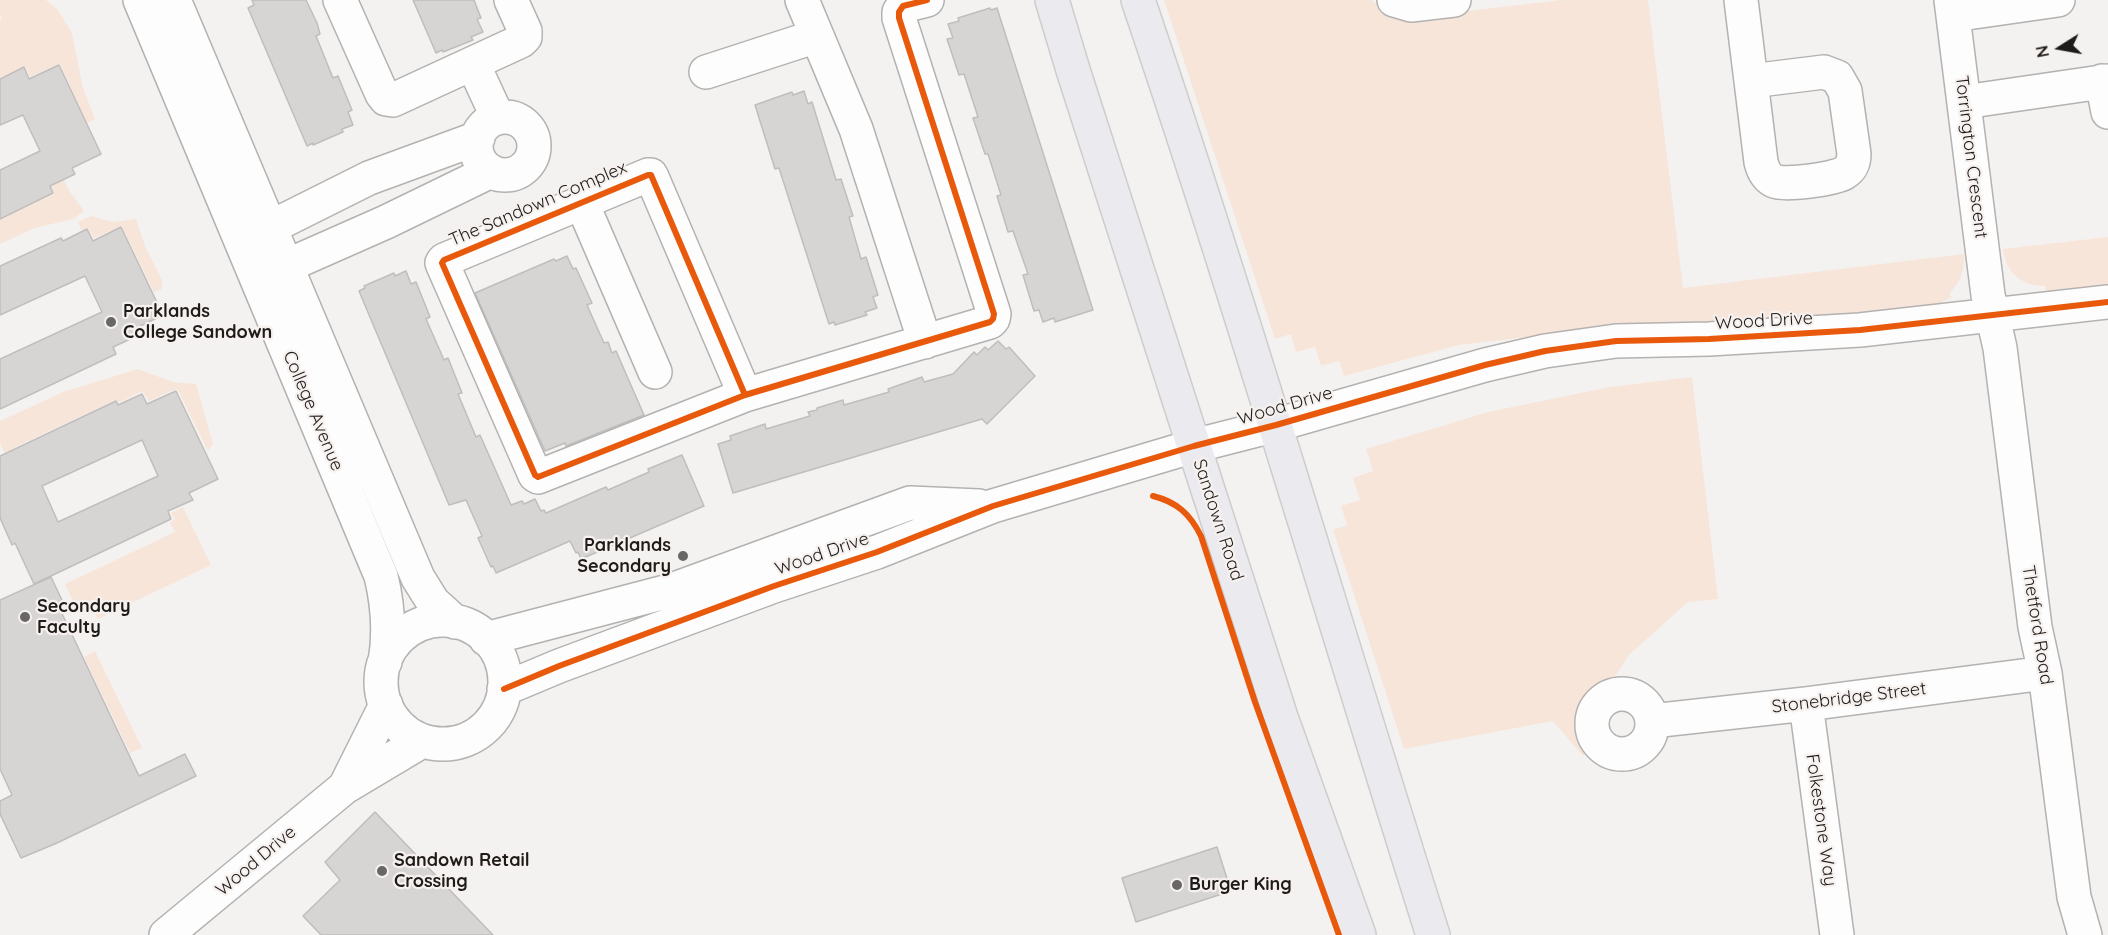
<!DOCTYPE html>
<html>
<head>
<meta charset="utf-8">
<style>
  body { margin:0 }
  #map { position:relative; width:2108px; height:935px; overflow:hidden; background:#f4f2f0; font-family:Quicksand,sans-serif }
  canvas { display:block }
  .north { position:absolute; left:2030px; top:18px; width:60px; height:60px; -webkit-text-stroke:4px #f6f1ee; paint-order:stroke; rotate:259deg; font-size:16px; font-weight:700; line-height:24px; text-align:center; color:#1e1c1b }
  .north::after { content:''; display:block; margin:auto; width:21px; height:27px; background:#1e1c1b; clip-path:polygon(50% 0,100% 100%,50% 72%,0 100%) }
</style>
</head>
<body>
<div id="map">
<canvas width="2108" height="935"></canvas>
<div class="north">N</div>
</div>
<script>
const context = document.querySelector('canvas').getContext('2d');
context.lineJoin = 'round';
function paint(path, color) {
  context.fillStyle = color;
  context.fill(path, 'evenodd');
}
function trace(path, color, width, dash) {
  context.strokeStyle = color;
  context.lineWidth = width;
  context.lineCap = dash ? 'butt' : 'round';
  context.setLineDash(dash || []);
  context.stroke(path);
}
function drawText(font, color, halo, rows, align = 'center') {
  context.font = font + ' Quicksand,sans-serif';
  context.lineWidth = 4.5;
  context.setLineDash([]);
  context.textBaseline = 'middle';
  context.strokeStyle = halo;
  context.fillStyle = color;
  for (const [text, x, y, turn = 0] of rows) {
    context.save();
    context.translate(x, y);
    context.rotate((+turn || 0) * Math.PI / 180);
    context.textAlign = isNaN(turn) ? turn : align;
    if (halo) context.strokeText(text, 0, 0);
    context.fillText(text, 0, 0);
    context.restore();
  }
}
paint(new Path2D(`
  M 0,0 L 46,0 L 58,10 L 72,33 L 83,88 L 95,119 L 87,123 L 60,64 L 30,77 L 25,66 L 0,78 L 0,20 L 2,19 L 0,14 Z
  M 1164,0 L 1372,0 C 1385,14 1397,15 1415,17 L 1562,0 L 1648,0 L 1683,288 L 1964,254 C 1965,270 1961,281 1949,294 L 1952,297 L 1941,303 L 1930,305 L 1830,318 L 1577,331 L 1459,345 L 1344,376 L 1339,361 L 1321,366 L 1315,347 L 1296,352 L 1291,334 L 1275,339 Z
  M 64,180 L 70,192 L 83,209 L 83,212 L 73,219 L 35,228 L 0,244 L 0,220 L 54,194 L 51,187 Z
  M 91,216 L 112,222 L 136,219 L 145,246 L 162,280 L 162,289 L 154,292 L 122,226 L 94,238 L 87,228 L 81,230 L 78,222 Z
  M 2108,237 L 2108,284 L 2046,292 L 2045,286 C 2021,286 2006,273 2003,249 Z
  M 138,369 L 173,382 L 196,384 L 213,444 L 208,451 L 178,390 L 176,389 L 149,401 L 142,391 L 118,403 L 116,400 L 13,448 L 15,455 L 7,458 L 0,443 L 0,421 L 63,392 Z
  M 1692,377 L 1718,599 L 1688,602 L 1628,656 L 1610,685 L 1599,691 L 1590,701 L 1584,712 L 1582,725 L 1584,737 L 1590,748 L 1583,756 L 1553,721 L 1404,749 L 1333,530 L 1347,525 L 1341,506 L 1360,500 L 1353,478 L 1373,471 L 1366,449 L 1488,412 L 1610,387 Z
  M 183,507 L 211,565 L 98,619 L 91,606 L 78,612 L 65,584 L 175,532 L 170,522 L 175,519 L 171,513 Z
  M 95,651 L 142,748 L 130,753 L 84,657 Z`), '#f7e5da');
const building = new Path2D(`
  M 252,0 L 306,0 L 317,23 L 320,34 L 316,36 L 333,78 L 338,76 L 352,110 L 348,112 L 353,125 L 342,129 L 343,132 L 313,145 L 313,143 L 307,146 L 248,8 L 254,5 Z
  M 413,0 L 474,0 L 481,18 L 477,19 L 483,32 L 471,37 L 473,40 L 443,52 L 442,50 L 436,53 Z
  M 990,8 L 991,10 L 997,8 L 1093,310 L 1055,322 L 1054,318 L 1043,322 L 1039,310 L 1034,311 L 1023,275 L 1028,274 L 1013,231 L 1008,232 L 997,196 L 1001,195 L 988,154 L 985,154 L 973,118 L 978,117 L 964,74 L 959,75 L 947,39 L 953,38 L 948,24 L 959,21 L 958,18 Z
  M 59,65 L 101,154 L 72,168 L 75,174 L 50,186 L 53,193 L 0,219 L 0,170 L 40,151 L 23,115 L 0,125 L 0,79 L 24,67 L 29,79 Z
  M 804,91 L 808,104 L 812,102 L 836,180 L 841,179 L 853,216 L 849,217 L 861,259 L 866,257 L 878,295 L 873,297 L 877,308 L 865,312 L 867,315 L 835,325 L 834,322 L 829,324 L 779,168 L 775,169 L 755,105 L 792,92 L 793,95 Z
  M 121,227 L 163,315 L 134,329 L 137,336 L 113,347 L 116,354 L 0,409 L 0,359 L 102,312 L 85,276 L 0,315 L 0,266 L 61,238 L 63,241 L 87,229 L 93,241 Z
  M 567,256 L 573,269 L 576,268 L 592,303 L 587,305 L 604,343 L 608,342 L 612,353 L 616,351 L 644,415 L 566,446 L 565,443 L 545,451 L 475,293 L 554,259 L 556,261 Z
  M 406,271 L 411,284 L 416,282 L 430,317 L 426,319 L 444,360 L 448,358 L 462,393 L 458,394 L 476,437 L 480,435 L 511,505 L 522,501 L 524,504 L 535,499 L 541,511 L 544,510 L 546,513 L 606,487 L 608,490 L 649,472 L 648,469 L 682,455 L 704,506 L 581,559 L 578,552 L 576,553 L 570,541 L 496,573 L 493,566 L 491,567 L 478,538 L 482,536 L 466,500 L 449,505 L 359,291 L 365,288 L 364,286 L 394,273 L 395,276 Z
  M 998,341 L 1006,349 L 1009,347 L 1035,376 L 987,424 L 982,419 L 733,493 L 718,444 L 731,440 L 730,436 L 765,424 L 766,429 L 810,416 L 808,412 L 817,410 L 817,408 L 843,400 L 844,405 L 889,392 L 888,389 L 922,377 L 924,382 L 953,374 L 974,352 L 977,355 L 985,347 L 988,350 Z
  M 176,391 L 218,479 L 189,493 L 193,500 L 168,511 L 171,519 L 34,584 L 15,543 L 12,545 L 0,518 L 0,456 L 116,401 L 118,405 L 142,394 L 147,404 ZM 142,440 L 158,476 L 58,522 L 42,486 Z
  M 51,577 L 62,600 L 57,603 L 139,776 L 185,754 L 196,776 L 57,843 L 21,858 L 0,814 L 0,801 L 12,795 L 0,769 L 0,600 Z
  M 375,812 L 493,935 L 321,935 L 303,916 L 340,880 L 325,862 Z
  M 1217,847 L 1231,891 L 1136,922 L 1122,878 Z`);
paint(building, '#d6d5d3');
trace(building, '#c0bebd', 1.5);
const minor = new Path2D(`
  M 140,0 L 381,576 C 388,605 390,633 385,662
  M 174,0 L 418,578 L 433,602 L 455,622
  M 340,0 L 382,94 L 386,99 L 393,100 L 521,41 L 525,37 L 525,31 L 511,0
  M 802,0 L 856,129 L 925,342
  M 1394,0 L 1411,5 L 1454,0
  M 1741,0 L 1761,162 C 1763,170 1766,177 1774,181 C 1784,186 1834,179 1844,173 C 1851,169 1854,162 1854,154 L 1845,91 L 1837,77 L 1824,72 L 1751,81
  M 1951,0 L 1988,295 L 2000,348 L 2035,627 L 2045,673 L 2074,897 L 2085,935
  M 1953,15 L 2058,0
  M 473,64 L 498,118
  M 706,72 L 817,36
  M 2102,81 L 2108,112
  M 1964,102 L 2108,81
  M476 146a29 29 0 1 1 58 0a29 29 0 1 1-58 0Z
  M 581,201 L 655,372
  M 251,237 L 369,178 L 478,138
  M 266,275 L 386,222 L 491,171
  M 745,395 L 651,175 L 648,175 L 444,260 L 442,263 L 535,475 L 538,477 L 745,395 L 990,322 L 993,319 L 994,314 L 899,18 L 899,12 L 903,6 L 927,0
  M381 682a62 62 0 1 1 124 0a62 62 0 1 1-124 0Z
  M 486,639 L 669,591 L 910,503 L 979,506
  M 504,689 L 559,666 L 774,586 L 877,552 L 993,506 L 1194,446 L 1276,425 L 1485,365 L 1545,351 L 1616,341 L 1709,339 L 1860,330 L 2108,302
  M1592 724a30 30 0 1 1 60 0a30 30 0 1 1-60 0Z
  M 1806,704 L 1837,935
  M 1652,721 L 1806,704 L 2045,673
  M 345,787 L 386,705
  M 166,935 L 345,787 L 422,741`);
const major = new Path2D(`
  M 1052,0 L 1073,70 L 1281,717 L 1359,935
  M 1138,0 C 1243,309 1334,623 1433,935`);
trace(minor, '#b4b2b0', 36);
trace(major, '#cecdcc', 36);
trace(minor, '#fdfdfd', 33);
trace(major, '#ebeaee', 33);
trace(new Path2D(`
  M 745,395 L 651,175 L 648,175 L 444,260 L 442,263 L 535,475 L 538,477 L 745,395 L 990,322 L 993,319 L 994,314 L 899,18 L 899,12 L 903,6 L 927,0
  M 1153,496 C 1177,502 1190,514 1201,536 L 1255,702 L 1339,935
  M 504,689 L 559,666 L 774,586 L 877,552 L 993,506 L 1194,446 L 1276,425 L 1485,365 L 1545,351 L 1616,341 L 1709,339 L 1860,330 L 2108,302`), '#e8590c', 6);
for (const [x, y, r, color] of [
  [111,322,6,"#696766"],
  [683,556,6,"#696766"],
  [25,617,6,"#696766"],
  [382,871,6,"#696766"],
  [1177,885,6,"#696766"]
]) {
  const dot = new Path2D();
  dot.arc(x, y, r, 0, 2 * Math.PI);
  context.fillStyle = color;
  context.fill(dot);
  trace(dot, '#f6f1ee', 2);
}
drawText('18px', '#1e1c1b', '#f6f1ee', [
  ["Torrington Crescent",1971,157,83],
  ["The Sandown Complex",538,204,-23],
  ["Wood Drive",1764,321,-3],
  ["Wood Drive",1285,406,-16],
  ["College Avenue",313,411,67],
  ["Sandown Road",1218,520,72],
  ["Wood Drive",822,554,-19],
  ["Thetford Road",2037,625,81],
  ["Stonebridge Street",1849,698,-7],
  ["Folkestone Way",1821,820,82],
  ["Wood Drive",256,861,-40]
]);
drawText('bold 18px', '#1e1c1b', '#f6f1ee', [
  ["Parklands",123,312],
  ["College Sandown",123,333],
  ["Parklands",671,546,"right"],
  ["Secondary",671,567,"right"],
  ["Secondary",37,607],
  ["Faculty",37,628],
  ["Sandown Retail",394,861],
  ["Crossing",394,882],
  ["Burger King",1189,885]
], 'left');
</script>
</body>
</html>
